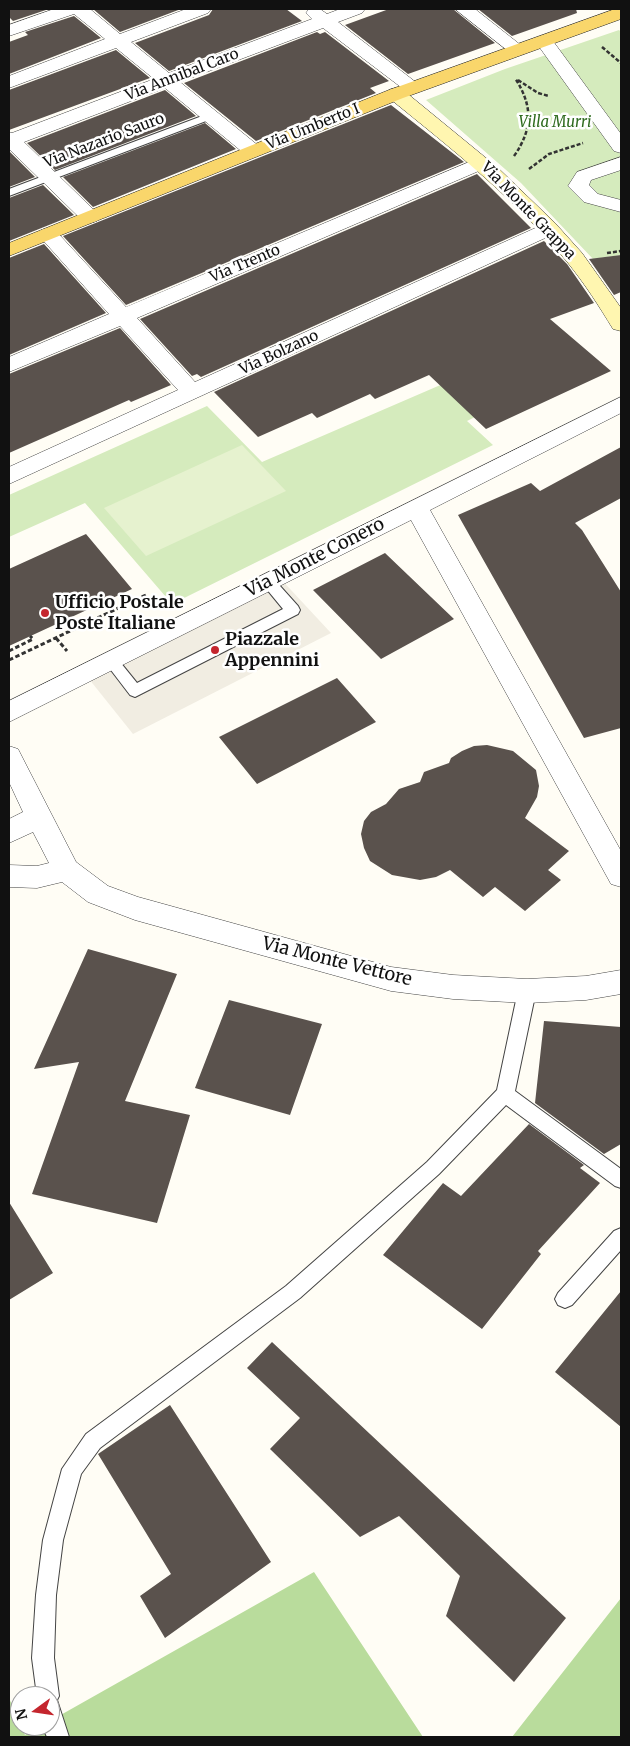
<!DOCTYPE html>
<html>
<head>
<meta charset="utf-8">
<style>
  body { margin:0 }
  #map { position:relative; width:630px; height:1746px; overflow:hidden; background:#fffdf5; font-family:Merriweather,serif }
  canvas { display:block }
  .frame { position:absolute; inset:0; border:10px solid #111; pointer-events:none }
  .north { position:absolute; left:10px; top:1686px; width:50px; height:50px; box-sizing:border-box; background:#fff; border:1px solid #a0a0a0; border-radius:50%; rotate:256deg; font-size:14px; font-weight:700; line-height:20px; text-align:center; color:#111 }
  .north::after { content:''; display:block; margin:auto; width:18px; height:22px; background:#c4262e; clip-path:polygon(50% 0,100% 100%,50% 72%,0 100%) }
</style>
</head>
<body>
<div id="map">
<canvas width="630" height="1746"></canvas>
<div class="frame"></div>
<div class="north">N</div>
</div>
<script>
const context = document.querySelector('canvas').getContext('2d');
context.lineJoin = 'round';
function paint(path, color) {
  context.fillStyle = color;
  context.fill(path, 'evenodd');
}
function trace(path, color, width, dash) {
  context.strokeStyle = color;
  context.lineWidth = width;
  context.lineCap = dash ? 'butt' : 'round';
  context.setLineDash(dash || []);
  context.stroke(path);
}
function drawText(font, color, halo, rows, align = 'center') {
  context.font = font + ' Merriweather,serif';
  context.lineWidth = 5;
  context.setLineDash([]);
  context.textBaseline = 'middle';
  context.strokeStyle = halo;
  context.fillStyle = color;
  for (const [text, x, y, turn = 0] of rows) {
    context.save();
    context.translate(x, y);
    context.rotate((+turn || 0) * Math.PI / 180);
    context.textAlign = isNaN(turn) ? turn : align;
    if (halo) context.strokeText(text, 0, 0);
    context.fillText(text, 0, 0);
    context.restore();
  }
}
paint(new Path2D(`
  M 619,30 L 621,32 L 621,255 L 593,259 L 521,183 L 426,100 L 505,69 Z
  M 452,380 L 485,412 L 467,421 L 493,445 L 172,604 L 85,503 L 9,537 L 9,495 L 207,406 L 262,462 Z`), '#d5ebbd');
paint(new Path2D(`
  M 314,1572 L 423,1737 L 9,1737 L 9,1698 L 25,1735 L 41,1726 L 50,1726 L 50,1721 Z
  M 621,1598 L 621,1737 L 512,1737 Z`), '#b9dc9c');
paint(new Path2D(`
  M 242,445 L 286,491 L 146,556 L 104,508 Z`), '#e6f2cf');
paint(new Path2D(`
  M 278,576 L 331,633 L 133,734 L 85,674 Z`), '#f1ede2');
paint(new Path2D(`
  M 9,9 L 49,9 L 13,21 L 9,17 Z
  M 93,9 L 181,9 L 120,32 Z
  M 213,9 L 286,9 L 302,21 L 169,71 L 135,43 L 209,15 Z
  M 389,9 L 453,9 L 495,43 L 408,74 L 345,25 Z
  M 478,9 L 576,9 L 577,13 L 512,36 Z
  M 74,16 L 101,38 L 9,74 L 9,42 L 28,35 L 25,32 Z
  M 317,32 L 320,34 L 325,32 L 389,81 L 370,88 L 376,93 L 256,141 L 184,83 Z
  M 116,50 L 150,78 L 9,130 L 9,90 Z
  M 165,90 L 196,116 L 55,170 L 27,143 Z
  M 391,105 L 464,162 L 126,305 L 63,236 Z
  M 205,123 L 236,149 L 93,207 L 63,177 Z
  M 9,151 L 35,177 L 9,187 Z
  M 477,174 L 531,228 L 201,377 L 197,374 L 192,376 L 140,319 Z
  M 43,185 L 74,215 L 9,241 L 9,198 Z
  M 544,241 L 567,264 L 594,303 L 550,319 L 611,371 L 486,429 L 429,375 L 375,399 L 370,394 L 317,418 L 312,413 L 258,437 L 214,392 Z
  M 44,244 L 106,313 L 9,355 L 9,258 Z
  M 621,255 L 621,292 L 614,295 L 589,259 Z
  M 120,328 L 171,385 L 131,402 L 129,400 L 9,453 L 9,374 Z
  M 621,447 L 621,498 L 575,523 L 582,530 L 621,592 L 621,728 L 584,738 L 458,515 L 531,483 L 540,491 Z
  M 86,534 L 132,589 L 9,646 L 9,569 Z
  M 385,553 L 454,619 L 381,659 L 313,590 Z
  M 337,678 L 376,722 L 257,784 L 219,737 Z
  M 487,745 L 513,751 L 536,770 L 539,786 L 537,797 L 525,818 L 569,851 L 548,870 L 561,880 L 525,911 L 495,887 L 483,897 L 450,870 L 436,877 L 420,880 L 392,875 L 370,861 L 364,848 L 361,834 L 364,821 L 371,812 L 386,804 L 399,789 L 420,782 L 424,772 L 449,763 L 451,758 L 462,751 L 474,746 Z
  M 88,949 L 177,974 L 125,1101 L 190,1115 L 157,1223 L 32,1194 L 79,1062 L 34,1069 Z
  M 229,1000 L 322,1024 L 290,1115 L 195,1088 Z
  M 544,1021 L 621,1027 L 621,1144 L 604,1154 L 535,1103 Z
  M 529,1124 L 584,1165 L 580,1168 L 600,1183 L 538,1251 L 541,1254 L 482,1329 L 383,1255 L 443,1183 L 461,1196 Z
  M 9,1202 L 53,1273 L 9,1300 Z
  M 621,1291 L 621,1427 L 555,1372 Z
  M 272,1342 L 566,1618 L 514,1682 L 446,1616 L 460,1576 L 399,1516 L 360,1537 L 270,1449 L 300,1418 L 247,1368 Z
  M 170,1405 L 271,1562 L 165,1638 L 140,1596 L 171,1574 L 98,1454 Z`), '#5a524d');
const lane = new Path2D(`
  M 210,113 L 216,116 L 214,118 L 9,196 L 9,189 Z
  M 267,576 L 272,577 L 298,606 L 300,610 L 298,614 L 135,697 L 130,695 L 104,661 L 106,657 L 116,657 L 137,683 L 283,609 L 260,581 Z
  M 527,984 L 533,986 L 536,991 L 515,1091 L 621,1169 L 621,1188 L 615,1186 L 506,1105 L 439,1174 L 300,1298 L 100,1448 L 81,1474 L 63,1540 L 56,1595 L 54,1658 L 59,1696 L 57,1700 L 69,1737 L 47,1737 L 42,1726 L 50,1726 L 50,1696 L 37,1696 L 32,1658 L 36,1595 L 43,1540 L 62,1469 L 86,1434 L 286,1286 L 427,1162 L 497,1090 L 518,991 L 521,986 Z
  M 621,1228 L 621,1250 L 572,1305 L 565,1308 L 558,1305 L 555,1299 L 558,1293 L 614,1231 Z`);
const street = new Path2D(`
  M 54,9 L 90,9 L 120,34 L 186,9 L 211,9 L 208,13 L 131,42 L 169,73 L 312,19 L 306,13 L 309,9 L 320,9 L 327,14 L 340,9 L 365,9 L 362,13 L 338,22 L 422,87 L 420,91 L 406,91 L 323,28 L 180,82 L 260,147 L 263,151 L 260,155 L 246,155 L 165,88 L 24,142 L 97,213 L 100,217 L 97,221 L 90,223 L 83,221 L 9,149 L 9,132 L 12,133 L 154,79 L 116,48 L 9,88 L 9,76 L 105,39 L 74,14 L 9,36 L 9,25 Z
  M 455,9 L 475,9 L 527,50 L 524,54 L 512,54 Z
  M 544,36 L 550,37 L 621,134 L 621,153 L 614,151 L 535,41 L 538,37 Z
  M 481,157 L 488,159 L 491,163 L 488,167 L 137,318 L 195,382 L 542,225 L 549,223 L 556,225 L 559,229 L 556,233 L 9,484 L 9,467 L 178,390 L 120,326 L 9,372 L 9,357 L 109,314 L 41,238 L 38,234 L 41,230 L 48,228 L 55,230 L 126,307 Z
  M 621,157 L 621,170 L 591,180 L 589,185 L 598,194 L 621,200 L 621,212 L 584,202 L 568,186 L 577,172 Z
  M 621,397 L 621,413 L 430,510 L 621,851 L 621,887 L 611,884 L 411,520 L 9,722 L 9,701 Z
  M 9,746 L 18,749 L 76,862 L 108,886 L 138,897 L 391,967 L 453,975 L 527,979 L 586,976 L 621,970 L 621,994 L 586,1000 L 527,1003 L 453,999 L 391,991 L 135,920 L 88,902 L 62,882 L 37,888 L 9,887 L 9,865 L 37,866 L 49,863 L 33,832 L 9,843 L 9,819 L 23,812 L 9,782 Z`);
const secondary = new Path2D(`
  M 396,88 L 403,90 L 497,167 L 555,223 L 582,253 L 621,308 L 621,331 L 613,329 C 599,306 585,284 568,263 C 517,200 452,149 389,98 L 387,94 L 389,90 Z`);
const primary = new Path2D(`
  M 615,9 L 621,9 L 621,19 L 403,98 L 9,256 L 9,243 L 389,90 Z`);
trace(lane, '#444', 2);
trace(street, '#444', 1);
trace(secondary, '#333', 1);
trace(primary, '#222', 1);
trace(new Path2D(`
  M 602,47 L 621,63
  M 518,80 L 538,93 L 549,96
  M 514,156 C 533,129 533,106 515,78
  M 529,169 L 549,154 L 583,143
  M 607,253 L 621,251`), '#333', 2.5, [4, 2]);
trace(new Path2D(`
  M 56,638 L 67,651
  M 9,651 L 33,639 L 30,636
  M 9,660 L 148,594`), '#333', 3, [4.5, 2.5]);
paint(lane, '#fff');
paint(street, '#fff');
paint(secondary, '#fff6b0');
paint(primary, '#f9d66b');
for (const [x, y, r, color] of [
  [45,613,5,"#c4262e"],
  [215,650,5,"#c4262e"]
]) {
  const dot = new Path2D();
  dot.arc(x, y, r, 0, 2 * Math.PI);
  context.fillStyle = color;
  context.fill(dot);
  trace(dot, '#fff', 2);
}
drawText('15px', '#111', '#fff', [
  ["Via Annibal Caro",182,75,-21],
  ["Via Umberto I",313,127,-22],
  ["Via Nazario Sauro",104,141,-21],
  ["Via Monte Grappa",528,211,46],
  ["Via Trento",245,264,-23],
  ["Via Bolzano",279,353,-25]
]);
drawText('italic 15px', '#2f6b1f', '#fff', [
  ["Villa Murri",555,123]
]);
drawText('18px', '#111', '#fff', [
  ["Via Monte Conero",315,558,-27],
  ["Via Monte Vettore",337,962,14]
]);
drawText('bold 18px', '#111', '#fff', [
  ["Ufficio Postale",55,603],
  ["Poste Italiane",55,624],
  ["Piazzale",225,640],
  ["Appennini",225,661]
], 'left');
</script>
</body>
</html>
